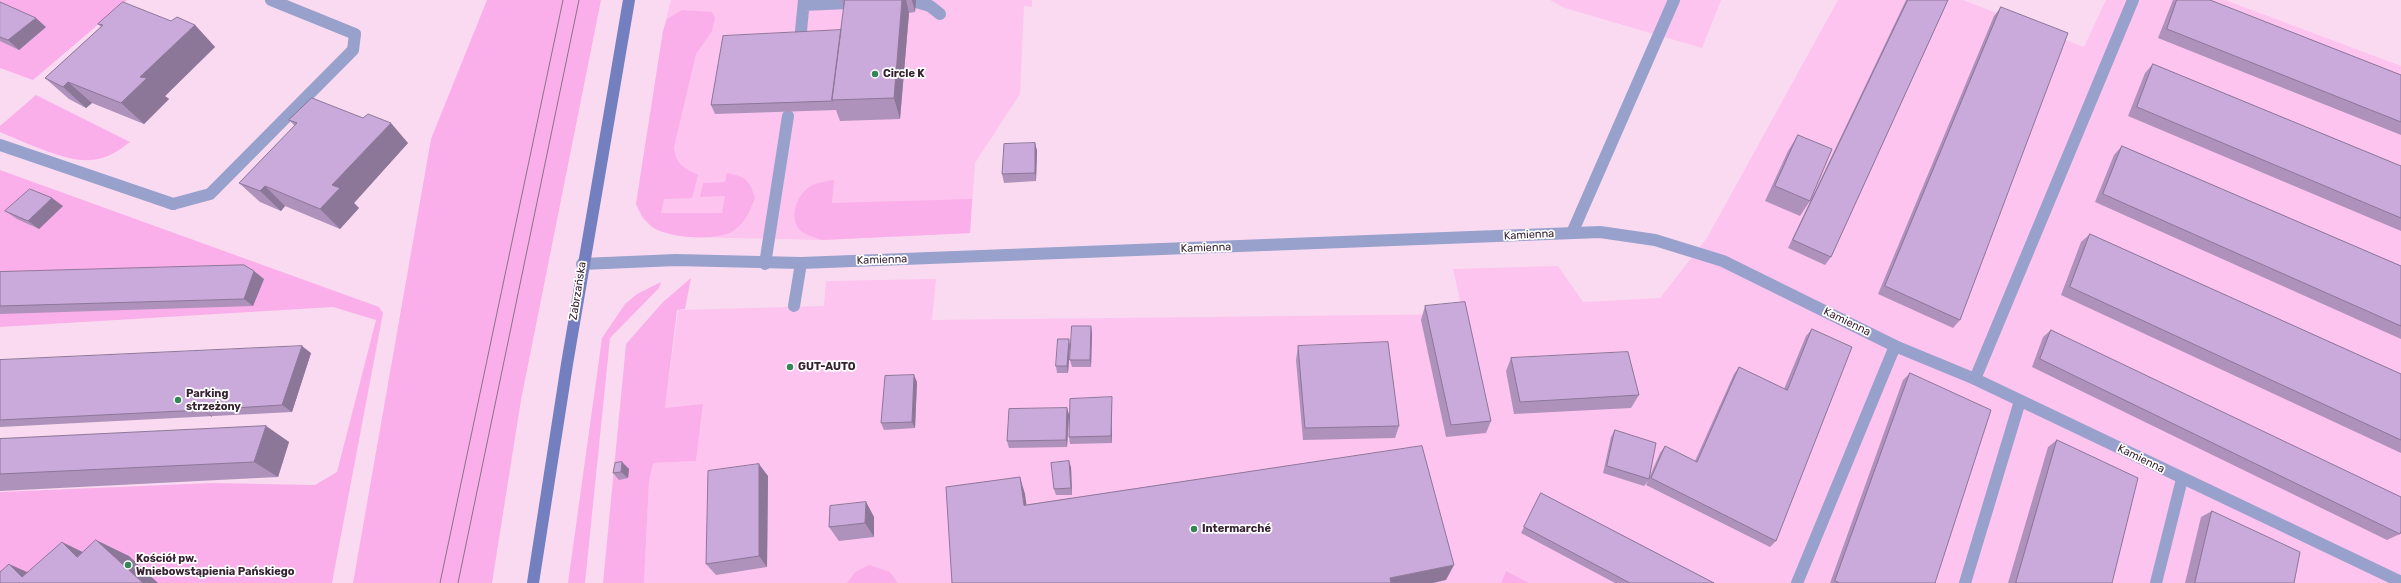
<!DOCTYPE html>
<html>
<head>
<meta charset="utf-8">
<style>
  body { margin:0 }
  canvas { display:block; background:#f9daf1 }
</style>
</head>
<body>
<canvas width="2401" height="583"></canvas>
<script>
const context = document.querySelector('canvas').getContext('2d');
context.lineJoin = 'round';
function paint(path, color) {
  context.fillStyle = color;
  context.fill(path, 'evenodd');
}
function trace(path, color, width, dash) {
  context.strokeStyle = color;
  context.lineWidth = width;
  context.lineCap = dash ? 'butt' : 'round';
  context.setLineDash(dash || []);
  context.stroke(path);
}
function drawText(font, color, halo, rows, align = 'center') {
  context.font = font + ' Rubik,sans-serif';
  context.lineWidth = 3.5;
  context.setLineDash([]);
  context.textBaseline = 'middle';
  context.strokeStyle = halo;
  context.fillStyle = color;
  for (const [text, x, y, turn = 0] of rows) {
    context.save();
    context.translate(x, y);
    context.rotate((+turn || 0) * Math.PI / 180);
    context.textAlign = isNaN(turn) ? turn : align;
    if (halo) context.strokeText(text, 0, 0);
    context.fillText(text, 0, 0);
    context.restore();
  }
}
paint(new Path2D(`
  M 671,0 L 1032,0 L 1032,7 L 1024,6 L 1020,94 L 975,163 L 970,233 L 822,240 L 689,237 L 659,231 L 642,218 L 636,204 L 663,31 Z
  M 1550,0 L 1721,0 L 1702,48 L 1565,8 Z
  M 1838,0 L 1963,0 L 2084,47 L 2106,0 L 2225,0 L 2401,66 L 2401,583 L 1529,583 L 1506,571 L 1501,583 L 898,583 L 890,572 L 855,572 L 847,583 L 644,583 L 649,481 L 653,463 L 696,461 L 703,405 L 665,408 L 678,310 L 824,306 L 826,281 L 936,279 L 932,320 L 1463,314 L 1453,269 L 1558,266 L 1583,302 L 1660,298 L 1707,238 Z`), '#fdc4ef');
paint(new Path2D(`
  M 0,0 L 127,0 L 33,80 L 0,68 Z
  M 487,0 L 601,0 L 521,400 L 492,583 L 353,583 L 431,139 Z
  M 682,10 L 712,12 L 715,18 L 712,31 L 696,54 L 674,147 C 675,163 683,168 698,175 L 692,198 L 664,199 L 661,213 L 722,213 L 725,196 L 700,197 L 703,183 L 725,182 L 727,173 C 747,177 749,180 755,198 C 750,211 745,223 733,231 C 717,241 677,238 660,231 C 648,227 641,215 636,204 L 663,31 L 667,19 Z
  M 36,95 L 130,142 C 118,151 107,159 91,160 C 68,163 22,141 0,132 L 0,126 Z
  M 0,170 L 379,307 L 383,313 L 332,583 L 0,583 L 0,492 L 212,483 L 315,485 L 337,472 L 376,320 L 333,307 L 0,327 Z
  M 834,180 L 832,203 L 972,199 L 970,233 L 822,240 C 815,237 804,235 799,229 C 788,214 799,190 815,184 C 821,182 828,181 834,180 Z
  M 691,278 L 685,309 L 677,310 L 665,408 L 703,404 L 696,461 L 653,463 L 649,481 L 644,583 L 603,583 L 626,344 L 663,302 Z
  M 661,282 L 659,288 L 610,338 L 585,583 L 568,583 L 602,338 L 625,304 L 637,294 Z
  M 869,565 L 890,572 L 898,583 L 847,583 L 855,572 Z
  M 1506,571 L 1529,583 L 1501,583 Z`), '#fbafea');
trace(new Path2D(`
  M 916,2 L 930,6 L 940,14
  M 804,5 L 848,3
  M 800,41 L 804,0
  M 173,204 L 210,194 L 353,50 L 355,34 L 271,0
  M 1572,233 L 1674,0
  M 765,264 L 788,116
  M 794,306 L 801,263
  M 1975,379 L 2133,0
  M 1797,583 L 1895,346
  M 1965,583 L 2020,401
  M 2156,583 L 2182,479`), '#98a1cc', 12);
trace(new Path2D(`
  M 0,145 L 173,204
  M 582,264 L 676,260 L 801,263 L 1600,232 L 1655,240 L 1723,261 L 1895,346 L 1975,379 L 2401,582`), '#98a1cc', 12);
trace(new Path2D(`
  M 533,583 L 567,364 L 629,0`), '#737fbe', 12);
trace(new Path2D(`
  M 440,583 L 563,0
  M 458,583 L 579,0`), '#8a7284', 1);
paint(new Path2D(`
  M 841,0 L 916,0 L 915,12 L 909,13 L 900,119 L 840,121 L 836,110 L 715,114 L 711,105 L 841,30 L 844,9 Z
  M 1906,0 L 1948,0 L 1831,257 L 1825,265 L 1788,248 Z
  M 2173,0 L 2210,0 L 2401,75 L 2401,135 L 2158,38 Z
  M 0,2 L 46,27 L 19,50 L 0,41 Z
  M 2001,7 L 1960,320 L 1953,328 L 1878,294 L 1994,16 Z
  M 171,21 L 195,25 L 215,47 L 165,96 L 169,99 L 144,124 L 92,103 L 86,108 L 69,99 L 45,78 L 101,27 L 98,24 Z
  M 2153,64 L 2401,166 L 2401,231 L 2128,116 L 2145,73 Z
  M 289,120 L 408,143 L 354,203 L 359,208 L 340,229 L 285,206 L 281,211 L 260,202 L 239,183 L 295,126 Z
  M 1798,135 L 1810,201 L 1800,216 L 1765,201 L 1788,151 Z
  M 1035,143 L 1037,151 L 1036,181 L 1004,183 L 1002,174 Z
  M 2122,146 L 2401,266 L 2401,339 L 2095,202 L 2114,155 Z
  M 63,206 L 39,229 L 17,219 L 5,211 Z
  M 2090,234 L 2401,374 L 2401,453 L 2061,295 L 2081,242 Z
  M 0,272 L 264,279 L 253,306 L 0,314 Z
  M 1425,306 L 1491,421 L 1486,433 L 1446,437 L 1421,320 Z
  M 1091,326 L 1092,334 L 1091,367 L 1072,367 L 1070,360 Z
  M 1812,329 L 1776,541 L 1770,547 L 1646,485 L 1648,481 L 1644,486 L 1603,473 L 1611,437 L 1615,430 L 1649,478 L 1660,453 L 1665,446 L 1695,461 L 1734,374 L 1739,367 L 1784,389 L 1806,336 Z
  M 2051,330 L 2400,534 L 2387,540 L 2032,367 L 2043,337 Z
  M 1070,346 L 1068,373 L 1057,373 L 1056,366 Z
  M 1298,346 L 1399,426 L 1395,438 L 1303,440 L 1296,360 Z
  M 311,353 L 292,412 L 0,427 L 0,360 Z
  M 1511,358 L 1639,395 L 1631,408 L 1514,414 L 1506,371 Z
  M 1910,373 L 1935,583 L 1830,583 L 1903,380 Z
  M 917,382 L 915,428 L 884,430 L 881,423 Z
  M 1112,404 L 1112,443 L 1070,444 L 1069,437 Z
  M 1067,408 L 1069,415 L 1067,447 L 1009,448 L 1007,441 Z
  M 266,426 L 289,442 L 278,477 L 0,491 L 0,439 Z
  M 2057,440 L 2112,583 L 2008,583 L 2048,447 Z
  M 622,462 L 629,469 L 628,478 L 619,480 L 613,473 Z
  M 1071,467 L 1072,495 L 1056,495 L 1054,489 Z
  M 768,476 L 767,567 L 716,575 L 706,564 Z
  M 1541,493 L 1714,583 L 1615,583 L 1521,533 Z
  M 866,502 L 874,517 L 874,537 L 839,541 L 829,527 Z
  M 2212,511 L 2294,583 L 2185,583 L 2201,517 Z`), '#ae92bb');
paint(new Path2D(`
  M 902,0 L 906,0 L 909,13 L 900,119 L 894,98 Z
  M 912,0 L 916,0 L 915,12 Z
  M 36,18 L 46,27 L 19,50 L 8,40 Z
  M 195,25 L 215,47 L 165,96 L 169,99 L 144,124 L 121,103 L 140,77 Z
  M 68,82 L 92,103 L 86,108 L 63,87 Z
  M 391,123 L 408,143 L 354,203 L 359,208 L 340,229 L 320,209 L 332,185 Z
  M 1035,143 L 1037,151 L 1036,181 L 1035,173 Z
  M 265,186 L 285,206 L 281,211 L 260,191 Z
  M 52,198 L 63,206 L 39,229 L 28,221 Z
  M 254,271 L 264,279 L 253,306 L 244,299 Z
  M 1091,326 L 1092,334 L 1091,367 L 1090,360 Z
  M 1069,339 L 1070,346 L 1068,373 L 1067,366 Z
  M 302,346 L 311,353 L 292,412 L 282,405 Z
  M 914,375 L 917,382 L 915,428 L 912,422 Z
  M 1112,397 L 1112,443 L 1111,436 Z
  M 202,407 L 202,410 L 212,416 L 212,417 L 202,410 Z
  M 1067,408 L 1069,415 L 1067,447 L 1066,440 Z
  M 266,426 L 289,442 L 278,477 L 254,462 Z
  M 1069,461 L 1071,467 L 1072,495 L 1071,488 Z
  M 622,462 L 629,469 L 628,478 L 621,472 Z
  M 759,464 L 768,476 L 767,567 L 759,556 Z
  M 1020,477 L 1025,494 L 1029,522 L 1024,505 Z
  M 866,502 L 874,517 L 874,537 L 865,523 Z
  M 96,540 L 129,556 L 158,583 L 143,583 Z
  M 62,542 L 95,558 L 77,557 Z
  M 9,564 L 45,580 L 22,577 Z
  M 1454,565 L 1446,580 L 1433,583 L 1388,583 L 1390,578 Z`), '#8d7799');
const building = new Path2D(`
  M 845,0 L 902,0 L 894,98 L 832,100 Z
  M 1908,0 L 1948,0 L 1831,257 L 1793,240 Z
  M 2177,0 L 2210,0 L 2401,75 L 2401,122 L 2167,29 Z
  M 0,2 L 36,18 L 8,40 L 0,37 Z
  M 123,2 L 171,21 L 177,17 L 195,25 L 140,77 L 147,78 L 121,103 L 68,82 L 63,87 L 45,78 L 103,25 L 98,24 Z
  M 2001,7 L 2068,33 L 1960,320 L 1885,286 Z
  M 841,30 L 832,100 L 833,101 L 711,105 L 723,36 Z
  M 2153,64 L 2401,166 L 2401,218 L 2137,107 Z
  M 312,98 L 363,118 L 368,114 L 391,123 L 332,185 L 340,188 L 320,209 L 265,186 L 260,191 L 239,183 L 297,123 L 289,120 Z
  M 1798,135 L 1832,149 L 1810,201 L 1775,186 Z
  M 1035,143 L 1035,173 L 1002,174 L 1004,144 Z
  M 2122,146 L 2401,266 L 2401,326 L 2103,194 Z
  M 30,189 L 52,198 L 28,221 L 5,211 Z
  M 2090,234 L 2401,374 L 2401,440 L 2070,287 Z
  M 244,265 L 254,271 L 244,299 L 0,306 L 0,272 Z
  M 1465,302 L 1491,421 L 1451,425 L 1425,306 Z
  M 1072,326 L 1091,326 L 1090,360 L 1070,360 Z
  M 1812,329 L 1852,347 L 1776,541 L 1651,478 L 1665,446 L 1697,462 L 1739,367 L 1787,390 Z
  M 2051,330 L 2401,497 L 2401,531 L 2400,534 L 2040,359 Z
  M 1058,339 L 1069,339 L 1067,366 L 1056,366 Z
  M 1388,342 L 1399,426 L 1305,428 L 1298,346 Z
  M 302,346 L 282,405 L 202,410 L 202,407 L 202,410 L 0,420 L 0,360 Z
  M 1628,352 L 1639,395 L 1520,402 L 1511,358 Z
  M 1910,373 L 1991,410 L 1935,583 L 1840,583 L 1835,581 Z
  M 914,375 L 912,422 L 881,423 L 885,376 Z
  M 1112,397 L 1111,436 L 1069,437 L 1070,399 Z
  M 1067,408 L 1066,440 L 1007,441 L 1009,409 Z
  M 266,426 L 254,462 L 0,474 L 0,439 Z
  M 1615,430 L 1656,443 L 1649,479 L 1607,466 Z
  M 2057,440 L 2138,478 L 2112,583 L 2016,583 Z
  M 1422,446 L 1454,565 L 1390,578 L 1391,583 L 952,583 L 946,487 L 1020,477 L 1024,505 Z
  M 1069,461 L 1071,488 L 1054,489 L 1051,463 Z
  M 622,462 L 621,472 L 613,473 L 615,463 Z
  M 759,464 L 759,556 L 706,564 L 708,471 Z
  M 1541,493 L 1714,583 L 1630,583 L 1524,527 Z
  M 866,502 L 865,523 L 829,527 L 830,506 Z
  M 2212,511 L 2300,552 L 2294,583 L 2195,583 Z
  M 96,540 L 143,583 L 0,583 L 0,572 L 9,564 L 22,577 L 62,542 L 77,557 Z`);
paint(building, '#caaada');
trace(building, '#8d7799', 1);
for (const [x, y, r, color] of [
  [875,74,4,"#358657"],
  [790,367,4,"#358657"],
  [178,400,4,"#358657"],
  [1194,529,4,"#358657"],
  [128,565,4,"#358657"]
]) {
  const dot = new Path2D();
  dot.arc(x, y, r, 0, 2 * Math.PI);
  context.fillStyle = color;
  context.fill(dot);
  trace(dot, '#fff', 1.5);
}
drawText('bold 11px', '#362332', '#fff', [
  ["Circle K",883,74],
  ["GUT-AUTO",798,367],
  ["Parking",186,394],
  ["strzeżony",186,407],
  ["Intermarché",1202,529],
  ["Kościół pw.",136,559],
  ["Wniebowstąpienia Pańskiego",136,572]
], 'left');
drawText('11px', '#362332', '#fff', [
  ["Kamienna",1529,235,-3],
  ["Kamienna",1206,248,-2],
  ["Kamienna",882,260,-2],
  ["Zabrzańska",578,291,-81],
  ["Kamienna",1847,322,26],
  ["Kamienna",2141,459,26]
]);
</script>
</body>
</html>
